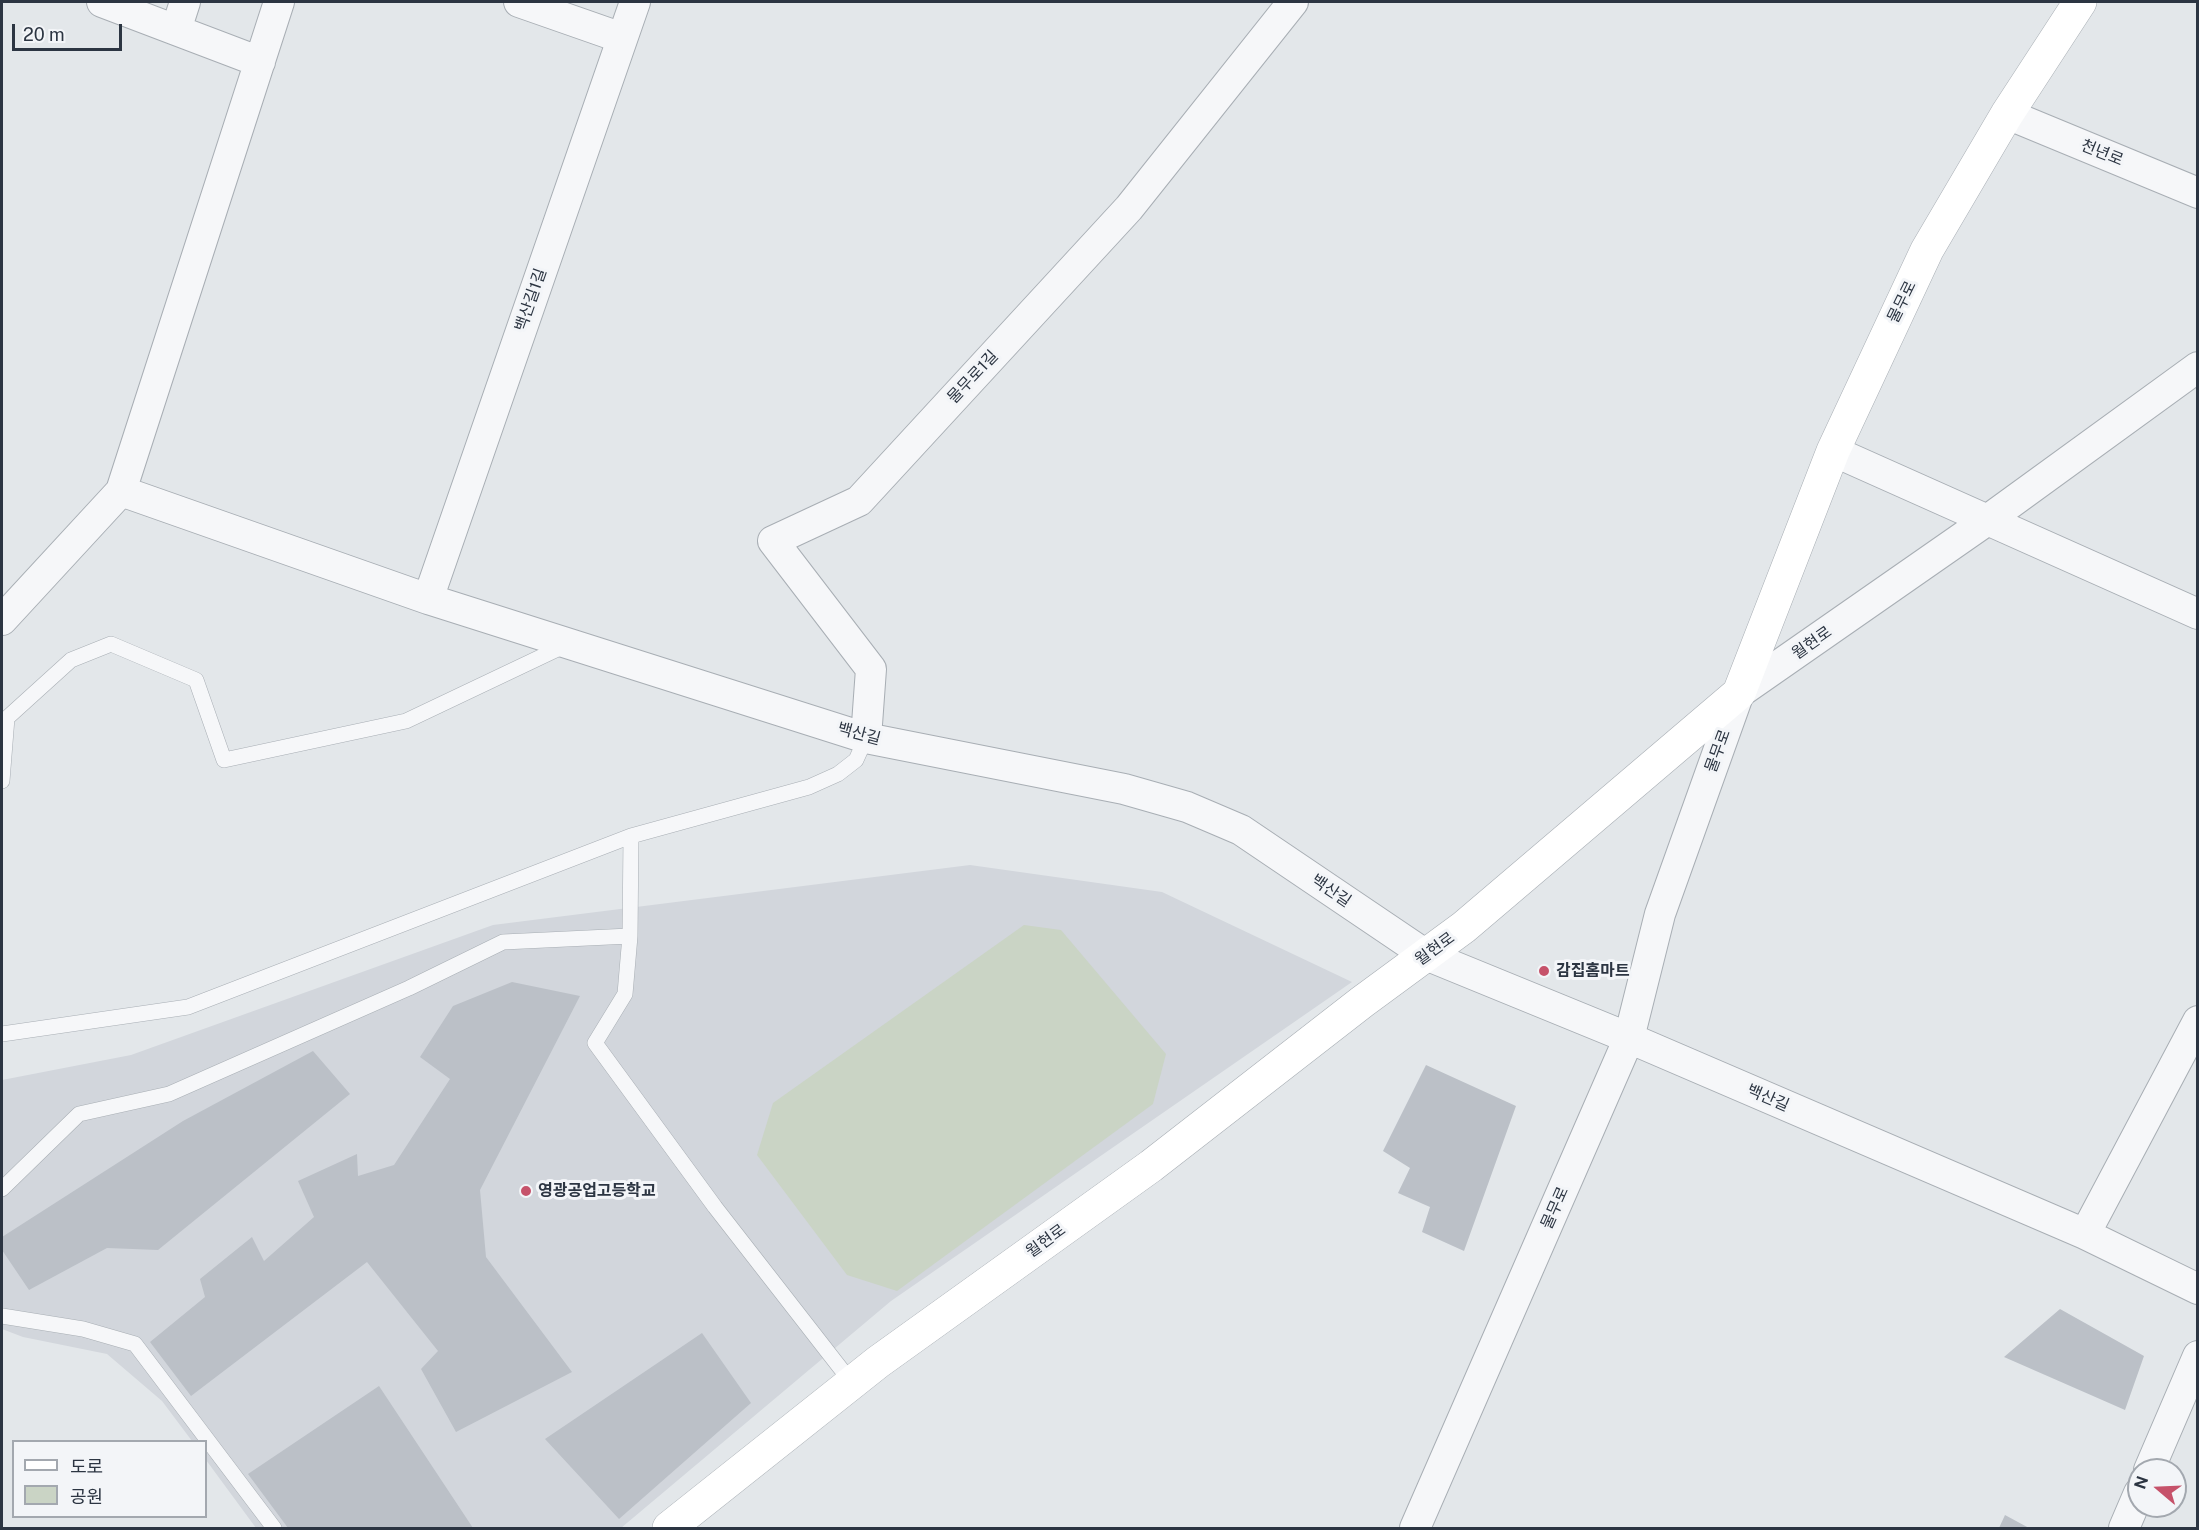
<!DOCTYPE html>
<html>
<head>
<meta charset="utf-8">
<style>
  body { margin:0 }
  #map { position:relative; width:2199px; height:1530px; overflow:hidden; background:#e3e7ea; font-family:"Public Sans","Noto Sans KR",sans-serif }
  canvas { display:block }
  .frame { position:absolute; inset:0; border:3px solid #2c3542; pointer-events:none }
  .legend { position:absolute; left:12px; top:1440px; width:195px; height:78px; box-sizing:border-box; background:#f3f5f8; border:2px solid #a3a8af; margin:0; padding:8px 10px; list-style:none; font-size:18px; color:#2c3542 }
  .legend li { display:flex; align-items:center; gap:12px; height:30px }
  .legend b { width:30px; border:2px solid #a3a8af }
  .north { position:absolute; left:2127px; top:1458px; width:60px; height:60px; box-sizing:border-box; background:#f3f5f8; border:2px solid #a3a8af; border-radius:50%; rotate:289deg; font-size:16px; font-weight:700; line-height:24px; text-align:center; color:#2c3542 }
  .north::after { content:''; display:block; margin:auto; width:21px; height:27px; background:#c6526a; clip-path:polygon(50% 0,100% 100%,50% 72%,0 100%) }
  .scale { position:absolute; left:12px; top:24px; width:110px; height:27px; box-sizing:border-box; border:3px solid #2c3542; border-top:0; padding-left:8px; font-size:18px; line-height:21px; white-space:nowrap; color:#2c3542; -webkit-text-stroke:4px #f3f5f8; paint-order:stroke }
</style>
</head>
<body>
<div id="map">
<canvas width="2199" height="1530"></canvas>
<div class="frame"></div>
<ul class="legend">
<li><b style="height:8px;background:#fff"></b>도로</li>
<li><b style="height:16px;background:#cad4c5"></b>공원</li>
</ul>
<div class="north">N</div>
<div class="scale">20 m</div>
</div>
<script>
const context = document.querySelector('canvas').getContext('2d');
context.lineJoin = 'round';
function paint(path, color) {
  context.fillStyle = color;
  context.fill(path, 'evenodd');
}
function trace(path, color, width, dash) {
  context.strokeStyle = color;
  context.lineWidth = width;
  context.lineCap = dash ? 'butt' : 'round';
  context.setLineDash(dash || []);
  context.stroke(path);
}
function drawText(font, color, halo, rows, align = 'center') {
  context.font = font + ' "Public Sans","Noto Sans KR",sans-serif';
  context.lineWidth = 6;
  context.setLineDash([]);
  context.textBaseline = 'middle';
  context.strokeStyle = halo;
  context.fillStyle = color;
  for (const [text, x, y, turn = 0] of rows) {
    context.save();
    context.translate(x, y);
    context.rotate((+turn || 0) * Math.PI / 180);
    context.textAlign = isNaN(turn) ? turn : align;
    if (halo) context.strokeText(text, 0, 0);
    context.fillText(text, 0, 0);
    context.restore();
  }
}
paint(new Path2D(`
  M 970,865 L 1162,892 L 1352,982 L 891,1301 L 621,1528 L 256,1528 L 206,1460 L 206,1442 L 192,1441 L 162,1401 L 107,1354 L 23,1337 L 2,1329 L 2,1080 L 131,1055 L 493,925 Z`), '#d2d6dc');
paint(new Path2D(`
  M 1024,925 L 1061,930 L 1166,1054 L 1153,1104 L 897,1291 L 847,1275 L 757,1155 L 773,1103 Z`), '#cad4c5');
paint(new Path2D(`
  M 512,982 L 580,996 L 480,1190 L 486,1257 L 572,1372 L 456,1432 L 421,1369 L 438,1351 L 367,1262 L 191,1396 L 150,1342 L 205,1297 L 200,1279 L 252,1237 L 264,1261 L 314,1217 L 298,1181 L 357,1154 L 358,1176 L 394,1165 L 450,1079 L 420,1057 L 453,1006 Z
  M 313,1051 L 350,1094 L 158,1250 L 107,1248 L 29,1290 L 2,1250 L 2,1237 L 183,1121 Z
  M 1426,1065 L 1516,1106 L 1464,1251 L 1422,1232 L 1430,1207 L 1398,1193 L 1410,1168 L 1383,1151 Z
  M 2060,1309 L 2144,1356 L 2125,1410 L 2004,1357 Z
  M 702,1333 L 751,1403 L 619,1519 L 545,1439 Z
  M 379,1386 L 473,1528 L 288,1528 L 248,1474 Z
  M 2005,1515 L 2029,1528 L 1999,1528 Z`), '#bbc0c7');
const service = new Path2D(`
  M 2,781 L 7,718 L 71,660 L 111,644 L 196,680 L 224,760 L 406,721 L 566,645
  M 631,836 L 630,936 L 625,994 L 595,1043 L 715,1207 L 852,1383
  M 2,1034 L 188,1007 L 631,836 L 809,787 L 838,774 L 856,760 L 866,738
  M 2,1189 L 79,1114 L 169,1094 L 409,988 L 503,942 L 630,936
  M 2,1316 L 83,1329 L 135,1344 L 274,1528`);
const minor = new Path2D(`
  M 102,2 L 260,62
  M 519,2 L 622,38
  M 176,30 L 185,2
  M 2007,114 L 2198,193
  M 1833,451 L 2198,614
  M 121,491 L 279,2
  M 428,599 L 635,2
  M 2,620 L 121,491 L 428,599 L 866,738 L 1124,789 L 1187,807 L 1241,830 L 1426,955 L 1629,1038 L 2085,1234 L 2198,1289
  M 866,738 L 871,669 L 773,541 L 859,501 L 1129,208 L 1293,2
  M 2085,1234 L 2198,1021
  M 2149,1470 L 2198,1356
  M 1415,1528 L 1629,1038 L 1660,914 L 1739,693 L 1986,521 L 2198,367
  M 2124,1528 L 2139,1493`);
const secondary = new Path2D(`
  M 669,1528 L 878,1362 L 1151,1166 L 1362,1002 L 1464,927 L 1739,693 L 1833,451 L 1927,250 L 2007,114 L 2080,2`);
trace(service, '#a8aeb4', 16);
trace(minor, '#a8aeb4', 32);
trace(secondary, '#a8aeb4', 34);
trace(service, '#f6f7f9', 15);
trace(minor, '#f6f7f9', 30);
trace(secondary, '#fff', 33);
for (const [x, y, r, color] of [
  [1544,971,6,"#c6526a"],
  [526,1191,6,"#c6526a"]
]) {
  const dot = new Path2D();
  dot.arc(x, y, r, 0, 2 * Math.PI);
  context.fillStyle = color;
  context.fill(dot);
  trace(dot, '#f3f5f8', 2);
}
drawText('16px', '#2c3542', '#f3f5f8', [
  ["천년로",2102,153,22],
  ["백산길1길",531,300,-71],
  ["물무로",1902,302,-64],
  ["물무로1길",973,377,-47],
  ["월현로",1812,643,-35],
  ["백산길",859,734,15],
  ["물무로",1718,751,-70],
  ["백산길",1331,891,34],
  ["월현로",1435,949,-36],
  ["백산길",1768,1098,23],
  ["물무로",1555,1208,-66],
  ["월현로",1046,1241,-36]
]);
drawText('bold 16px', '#2c3542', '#f3f5f8', [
  ["감집홈마트",1556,971],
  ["영광공업고등학교",538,1191]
], 'left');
</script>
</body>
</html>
